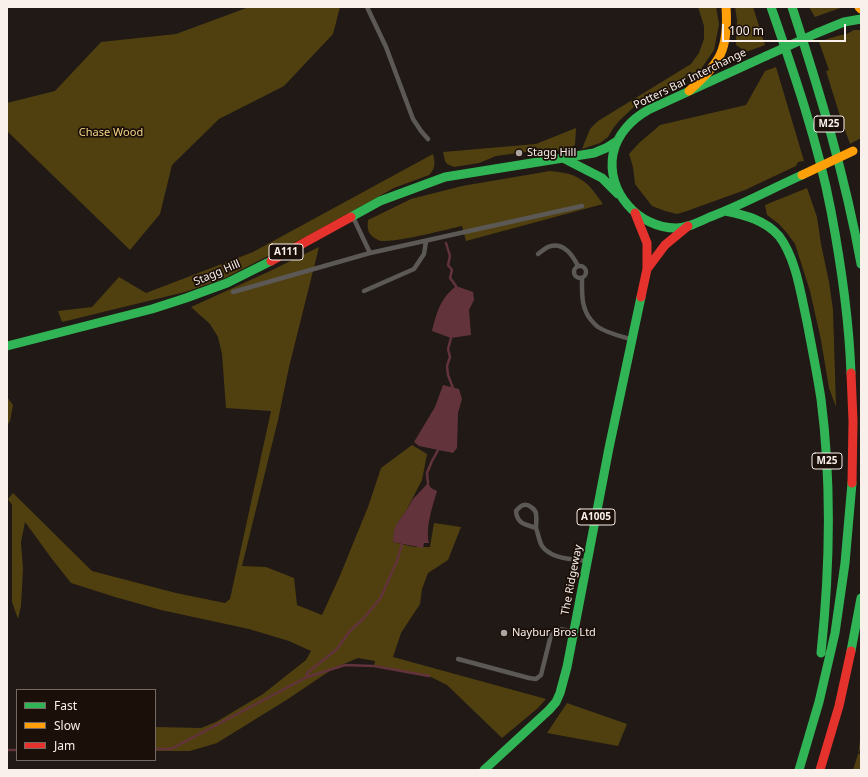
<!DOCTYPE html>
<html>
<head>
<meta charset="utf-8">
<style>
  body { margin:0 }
  #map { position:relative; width:868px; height:777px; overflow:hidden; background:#201915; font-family:"Noto Sans",sans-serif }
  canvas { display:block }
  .frame { position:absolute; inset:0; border:8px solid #f9f0eb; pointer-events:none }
  .legend { position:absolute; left:16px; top:689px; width:140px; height:72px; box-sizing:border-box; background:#1b0f09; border:1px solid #746963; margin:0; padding:5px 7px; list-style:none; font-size:12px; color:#f9f0eb }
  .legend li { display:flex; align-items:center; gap:8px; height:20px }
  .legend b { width:20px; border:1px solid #746963 }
  .scale { position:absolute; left:722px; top:24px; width:124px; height:18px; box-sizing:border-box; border:2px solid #f9f0eb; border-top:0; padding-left:5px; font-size:12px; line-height:14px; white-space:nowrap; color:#f9f0eb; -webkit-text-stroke:3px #1b0f09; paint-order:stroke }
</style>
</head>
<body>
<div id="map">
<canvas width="868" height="777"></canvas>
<div class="frame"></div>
<ul class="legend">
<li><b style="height:5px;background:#30b455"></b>Fast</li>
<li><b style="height:5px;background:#ff9f0a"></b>Slow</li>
<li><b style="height:5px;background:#e5322d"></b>Jam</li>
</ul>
<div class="scale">100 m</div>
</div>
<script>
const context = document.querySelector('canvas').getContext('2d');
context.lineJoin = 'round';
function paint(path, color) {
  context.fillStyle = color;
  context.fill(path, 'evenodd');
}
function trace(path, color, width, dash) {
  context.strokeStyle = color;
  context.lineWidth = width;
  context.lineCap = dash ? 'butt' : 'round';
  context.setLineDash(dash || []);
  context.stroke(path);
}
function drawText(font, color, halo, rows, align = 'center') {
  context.font = font + ' "Noto Sans",sans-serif';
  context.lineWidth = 3.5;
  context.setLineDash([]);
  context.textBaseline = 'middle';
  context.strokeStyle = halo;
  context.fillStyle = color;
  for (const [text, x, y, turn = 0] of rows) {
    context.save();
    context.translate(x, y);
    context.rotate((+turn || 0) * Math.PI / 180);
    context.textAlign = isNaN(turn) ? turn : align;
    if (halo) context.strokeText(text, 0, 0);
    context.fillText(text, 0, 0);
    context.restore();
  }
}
paint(new Path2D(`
  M 249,7 L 340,7 L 333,34 L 284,86 L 219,119 L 172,165 L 160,214 L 130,250 L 7,131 L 7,103 L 55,91 L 101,42 L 176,34 Z
  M 698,7 L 716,7 L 719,24 L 714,50 L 701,69 L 671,89 L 635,106 L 620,120 L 614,127 L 608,137 L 600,143 L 582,149 L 590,129 L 598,121 L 691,64 L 699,53 L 704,39 L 704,26 Z
  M 735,7 L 753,7 L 765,45 L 746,52 L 736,45 L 737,20 Z
  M 809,7 L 843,7 L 815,17 Z
  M 854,30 L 861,30 L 861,138 L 850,144 L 840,116 L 826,71 L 829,70 L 819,42 C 826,39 834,37 841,35 C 846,35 850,32 854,30 Z
  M 776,67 L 804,161 L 798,162 L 796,166 L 745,190 L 687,211 L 677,214 L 665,211 L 652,206 L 635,184 L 633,167 L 629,154 L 639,143 L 660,125 L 746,105 L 765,71 Z
  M 576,128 L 575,145 L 565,150 L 543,153 L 525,152 L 496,156 L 479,163 L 454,167 L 447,164 L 445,161 L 443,152 L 536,144 Z
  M 433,154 C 435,162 436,168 429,175 L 394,188 L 307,236 L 223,279 L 185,292 L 62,322 L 58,311 L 92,307 L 119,277 L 146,293 L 253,252 Z
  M 550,171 C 560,172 571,173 580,179 C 590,184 597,196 603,204 L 466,241 L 462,226 C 448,229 388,245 378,240 C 368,235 367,230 368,220 L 411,199 L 462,186 Z
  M 807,188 L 817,217 L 821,244 L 829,282 L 833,310 L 836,407 L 829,388 L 821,340 L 810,291 L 795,244 L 787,233 L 779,224 L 767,215 L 765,205 Z
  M 319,247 L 289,367 L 278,420 L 242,566 L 266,567 L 294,578 L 297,605 L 322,615 L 339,578 L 368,507 L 381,468 L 412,445 L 427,454 L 422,480 L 406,511 L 398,522 L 393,542 L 414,547 L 430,547 L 434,523 L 461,527 L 448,560 L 428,573 L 422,589 L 420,604 L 401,633 L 393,657 L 546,699 L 538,708 L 502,738 L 447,685 L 429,676 L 374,666 L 375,661 L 358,658 L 334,668 L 288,699 L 217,743 L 190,751 L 155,751 L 155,727 L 201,728 L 216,722 L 263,694 L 306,660 L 311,651 L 289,641 L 249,629 L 161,610 L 115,597 L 71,583 L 52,559 L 25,522 L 21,542 L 23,569 L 21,606 L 18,619 L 12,602 L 12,505 L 8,499 L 13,493 L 92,571 L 176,593 L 225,603 L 230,599 L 271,411 L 226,408 L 222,354 L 218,337 L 210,324 L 191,307 L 268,272 Z
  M 7,397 L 13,405 L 10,421 L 7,426 Z
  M 567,703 L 627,724 L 618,746 L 547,733 Z
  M 861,734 L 861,748 L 858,753 L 861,755 L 861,770 L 853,770 L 858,754 Z`), '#504010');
paint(new Path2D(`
  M 456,286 L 473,292 L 474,300 L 469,310 L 471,335 L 451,338 L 432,331 C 437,312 440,299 456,286 Z
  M 443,385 L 459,389 L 462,399 L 458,413 L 457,448 L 453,453 L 419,446 L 414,442 L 435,407 Z
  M 428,483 L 431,488 L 437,491 C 433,505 425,528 429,543 L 424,543 L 423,548 L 393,542 L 394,530 L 398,522 L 406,511 L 413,499 Z`), '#62333b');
trace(new Path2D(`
  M 446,243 L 450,256 L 448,265 L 452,270 L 450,278 L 456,286
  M 451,338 L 448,349 L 450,357 L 447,366 L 448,375 L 453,388
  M 428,483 L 427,473 L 432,461 L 438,450
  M 307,677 L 307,673 L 337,649 L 350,631 L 362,620 L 380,599 L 397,561 L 402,544
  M 155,749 L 171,749 L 307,677 L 345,665 L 374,666 L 429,676
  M 7,750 L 17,750`), '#62333b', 2.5);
trace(new Path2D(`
  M 367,7 L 386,47 L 413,119 L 421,131 L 428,139
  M 353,217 L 370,253
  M 538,254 C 542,251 546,247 551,246 C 564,243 573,256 578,266
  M574 272a6 6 0 1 1 12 0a6 6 0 1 1-12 0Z
  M 582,278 C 582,293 581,308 591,320 C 593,322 595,325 598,327 C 607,333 620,336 630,339
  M 364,291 L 414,269 L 424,254 L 426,241
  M 233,292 L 370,253 L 582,206
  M 536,528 C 536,524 537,519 536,514 C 536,510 529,504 524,505 C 521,505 519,508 516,511 C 517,524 525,524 536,528 C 538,533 539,541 542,546 C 551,559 572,559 586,561
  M 458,659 L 529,678 L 536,679 L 541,675 L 551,635 L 556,630 L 559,629 L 572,631`), '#5b5856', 4.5);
trace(new Path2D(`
  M 771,7 C 794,73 818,142 831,211 C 841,264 849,319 851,373
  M 792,7 C 820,93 845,175 861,264
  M 817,33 L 844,22 L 861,19
  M 766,56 L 648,110 C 632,119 617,134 613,154 C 606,191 638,228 676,228 C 688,228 699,222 710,217 C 742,205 771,189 802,175
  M 563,158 L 602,178 L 618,194
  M 725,211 C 745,215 765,220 779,236 C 796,258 801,295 807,322 C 812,348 817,373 821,399 C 832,484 830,568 821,653
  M 351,217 L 380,201 L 445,177 L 594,153 L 606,148 L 617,141
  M 7,346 L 152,309 L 186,298 L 227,283 L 271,261
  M 851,651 L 861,598
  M 484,770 L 549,710 L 556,702 L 560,693 L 567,667 L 609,448 L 641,297
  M 799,770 L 819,702 L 835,633 L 845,563 L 852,483`), '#30b455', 9);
trace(new Path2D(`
  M 859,7 L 861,9
  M 689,91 C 720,63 729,50 726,7`), '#ff9f0a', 9);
trace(new Path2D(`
  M 635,213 L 647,243 L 647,269 L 641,297
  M 271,261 L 351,217
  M 647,269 L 665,245 L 688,226
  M 851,373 L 853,421 L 852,483
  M 820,770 L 839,706 L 851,651`), '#e5322d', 9);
trace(new Path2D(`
  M 766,56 L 817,33`), '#30b455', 9);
trace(new Path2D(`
  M 802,175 L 853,151`), '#ff9f0a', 9);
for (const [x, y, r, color] of [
  [519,153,4,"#ada5a0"],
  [504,633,4,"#ada5a0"]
]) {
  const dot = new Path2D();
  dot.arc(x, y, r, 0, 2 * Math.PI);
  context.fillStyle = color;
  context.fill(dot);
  trace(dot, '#1b0f09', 1.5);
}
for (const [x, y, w] of [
  [829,124,30],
  [286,252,34],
  [827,461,30],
  [596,517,38]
]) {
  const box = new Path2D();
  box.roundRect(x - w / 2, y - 8, w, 16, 3);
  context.fillStyle = '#1b0f09';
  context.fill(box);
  trace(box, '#f9f0eb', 1);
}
drawText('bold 10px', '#f9f0eb', null, [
  ["M25",829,124],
  ["A111",286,252],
  ["M25",827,461],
  ["A1005",596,517]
]);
drawText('11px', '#f9f0eb', '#1b0f09', [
  ["Potters Bar Interchange",690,79,-26],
  ["Stagg Hill",217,273,-23],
  ["The Ridgeway",572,580,-79]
]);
drawText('11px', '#f3d687', '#1b0f09', [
  ["Chase Wood",111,133]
]);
drawText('11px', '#f9f0eb', '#1b0f09', [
  ["Stagg Hill",527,153],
  ["Naybur Bros Ltd",512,633]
], 'left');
</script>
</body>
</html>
